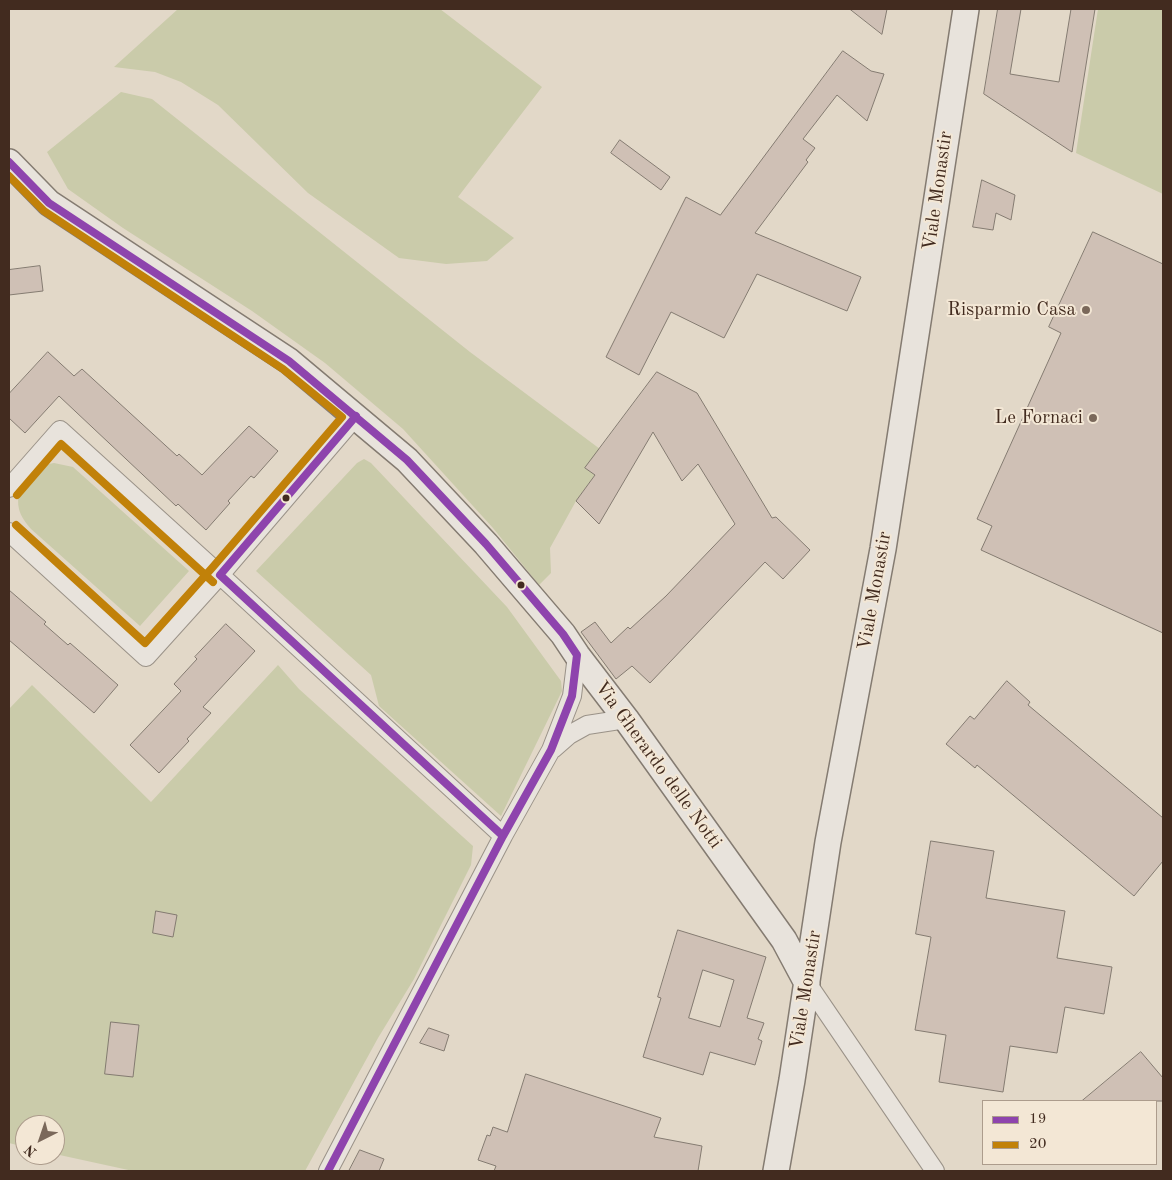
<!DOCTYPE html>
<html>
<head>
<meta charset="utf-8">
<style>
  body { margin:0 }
  #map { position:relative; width:1172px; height:1180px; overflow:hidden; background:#e2d8c8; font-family:"Old Standard TT",serif }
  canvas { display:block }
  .frame { position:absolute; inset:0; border:10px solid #422b1f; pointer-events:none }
  .legend { position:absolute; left:982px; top:1100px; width:175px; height:65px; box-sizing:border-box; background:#f3e7d5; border:1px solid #ac9c8c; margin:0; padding:6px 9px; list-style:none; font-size:15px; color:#422b1f }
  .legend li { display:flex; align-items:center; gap:10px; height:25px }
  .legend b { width:25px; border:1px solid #ac9c8c }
  .north { position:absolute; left:15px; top:1115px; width:50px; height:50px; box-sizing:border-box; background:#f3e7d5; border:1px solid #ac9c8c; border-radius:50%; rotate:221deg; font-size:14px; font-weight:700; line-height:20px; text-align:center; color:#422b1f }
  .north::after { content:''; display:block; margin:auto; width:18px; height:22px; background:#7a685a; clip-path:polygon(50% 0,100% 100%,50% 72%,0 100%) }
</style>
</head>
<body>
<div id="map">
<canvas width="1172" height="1180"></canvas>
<div class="frame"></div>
<ul class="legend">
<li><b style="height:6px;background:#8e44ad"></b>19</li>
<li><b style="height:6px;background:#c18109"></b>20</li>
</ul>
<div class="north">N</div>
</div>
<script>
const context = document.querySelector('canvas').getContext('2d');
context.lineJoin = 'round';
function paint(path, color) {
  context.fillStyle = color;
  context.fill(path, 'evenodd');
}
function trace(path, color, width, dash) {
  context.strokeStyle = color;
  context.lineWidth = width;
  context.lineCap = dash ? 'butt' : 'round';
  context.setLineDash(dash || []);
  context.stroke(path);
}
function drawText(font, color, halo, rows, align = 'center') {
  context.font = font + ' "Old Standard TT",serif';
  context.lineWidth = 4;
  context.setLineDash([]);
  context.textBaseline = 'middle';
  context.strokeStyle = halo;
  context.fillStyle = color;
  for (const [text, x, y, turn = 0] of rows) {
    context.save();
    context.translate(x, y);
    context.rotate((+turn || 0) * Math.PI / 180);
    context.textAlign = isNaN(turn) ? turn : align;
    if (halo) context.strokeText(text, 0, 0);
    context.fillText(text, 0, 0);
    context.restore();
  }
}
paint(new Path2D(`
  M 178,9 L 440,9 L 542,87 L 458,197 L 514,238 L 487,261 L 446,264 L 399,258 L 308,193 L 218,105 L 181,82 L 155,72 L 114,67 Z
  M 1098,9 L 1163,9 L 1163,194 L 1076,153 Z
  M 121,92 L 152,99 L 470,352 L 600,449 L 595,475 L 576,501 L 550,548 L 551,573 L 539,585 L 493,528 L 403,429 L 325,363 L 252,311 L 123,228 L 68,189 L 47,152 Z
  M 364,459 L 371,463 L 507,607 L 561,681 L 562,691 L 501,816 L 379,706 L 371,675 L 256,571 L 357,463 Z
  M 54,463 L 73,467 L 189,571 L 140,626 L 31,529 C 26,523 21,517 19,509 C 14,486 32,466 54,463 Z
  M 278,665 L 299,689 L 473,846 L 471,865 L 414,979 L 378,1038 L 305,1171 L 133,1171 L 55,1154 L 55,1125 L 25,1125 L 25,1147 L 9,1143 L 9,709 L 32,685 L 151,802 Z`), '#cacbaa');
const building = new Path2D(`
  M 850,9 L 887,9 L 882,34 Z
  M 998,9 L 1021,9 L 1010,74 L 1059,82 L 1071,9 L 1095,9 L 1072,152 L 984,94 Z
  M 843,51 L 871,71 L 884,74 L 867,121 L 837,95 L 803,139 L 815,148 L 806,160 L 808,162 L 755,233 L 861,277 L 847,311 L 757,274 L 724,338 L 671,312 L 639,375 L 606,357 L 686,197 L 720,215 Z
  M 620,140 L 670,177 L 661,190 L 611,153 Z
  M 982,180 L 1015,195 L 1011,220 L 996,213 L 993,230 L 973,227 Z
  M 1093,232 L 1163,264 L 1163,633 L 981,550 L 992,526 L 977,519 L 1061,333 L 1049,327 Z
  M 40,266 L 43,291 L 9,295 L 9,270 Z
  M 48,352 L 74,376 L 82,369 L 177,456 L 179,454 L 202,475 L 249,426 L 278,451 L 254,478 L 251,476 L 228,501 L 230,503 L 206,530 L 178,504 L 176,506 L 59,396 L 25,433 L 9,418 L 9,394 Z
  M 657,372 L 697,393 L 772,518 L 776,517 L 810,550 L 783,579 L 765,562 L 650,683 L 632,666 L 616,679 L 581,632 L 595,622 L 611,643 L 628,627 L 630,629 L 666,596 L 735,524 L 698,464 L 682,481 L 653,432 L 599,524 L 576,501 L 595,475 L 585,468 Z
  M 9,590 L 46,622 L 44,624 L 68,645 L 70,643 L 118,685 L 94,713 L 9,640 Z
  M 226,624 L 255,651 L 203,707 L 211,713 L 187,739 L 189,741 L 159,773 L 130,745 L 181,691 L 174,684 L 197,659 L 195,657 Z
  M 1007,681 L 1030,702 L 1028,705 L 1163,818 L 1163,861 L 1134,896 L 977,765 L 975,768 L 946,744 L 970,716 L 974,719 Z
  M 931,841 L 994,851 L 986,898 L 1065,911 L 1057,958 L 1112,967 L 1104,1014 L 1065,1007 L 1057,1053 L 1010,1046 L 1003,1092 L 939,1082 L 946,1035 L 915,1030 L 931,937 L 916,934 Z
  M 156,911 L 177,915 L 173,937 L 153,933 Z
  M 678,930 L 766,957 L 747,1018 L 764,1023 L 758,1039 L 762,1041 L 755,1065 L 710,1052 L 703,1075 L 643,1057 L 661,998 L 658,997 ZM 703,970 L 734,980 L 720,1027 L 689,1018 Z
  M 111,1022 L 139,1025 L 133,1077 L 105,1074 Z
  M 429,1028 L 449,1035 L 444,1051 L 420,1043 Z
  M 1141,1052 L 1163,1078 L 1163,1101 L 1082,1101 Z
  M 526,1074 L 661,1118 L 654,1137 L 702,1146 L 698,1171 L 494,1171 L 496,1166 L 478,1160 L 487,1135 L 490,1136 L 493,1127 L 507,1132 Z
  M 360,1150 L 384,1159 L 379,1171 L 349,1171 Z`);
paint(building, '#cfc0b5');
trace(building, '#847b71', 1);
const street = new Path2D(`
  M 9,488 L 60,430 L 220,575 L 503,836
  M 9,532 L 146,657 L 220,575 L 356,416
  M 553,749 L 569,735 L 587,725 L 626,719
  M 807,983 L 935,1171
  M 328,1171 L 503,836 L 551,750 L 572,696 L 577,655`);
const secondary = new Path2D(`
  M 9,162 L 49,203 L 289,361 L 407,460 L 486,544 L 563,634 L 577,655 L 626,719 L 784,940 L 807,983
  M 776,1171 L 792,1080 L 828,842 L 883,549 L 966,9`);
trace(street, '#9a9288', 20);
trace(secondary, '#847b71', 28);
trace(street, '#e8e3dc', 18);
trace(secondary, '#e8e3dc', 25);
trace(new Path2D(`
  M 9,162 L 49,203 L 289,361 L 407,460 L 486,544 L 563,634 L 577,655 L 572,696 L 551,750 L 503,836 L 328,1171
  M 356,416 L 220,575 L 503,836`), '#8e44ad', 8);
trace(new Path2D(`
  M 9,176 L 44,211 L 283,369 L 342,417 L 212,568 L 145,643 L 16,525
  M 17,495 L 61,444 L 213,582`), '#c18109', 8);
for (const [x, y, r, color] of [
  [1086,310,5,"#7a685a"],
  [1093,418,5,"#7a685a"],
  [286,498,4.5,"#422b1f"],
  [521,585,4.5,"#422b1f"]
]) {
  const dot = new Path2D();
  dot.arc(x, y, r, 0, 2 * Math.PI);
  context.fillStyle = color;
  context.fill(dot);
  trace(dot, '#f3e7d5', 2);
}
drawText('19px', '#422b1f', '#f3e7d5', [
  ["Viale Monastir",938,191,-82],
  ["Viale Monastir",875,591,-80],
  ["Via Gherardo delle Notti",658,765,54],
  ["Viale Monastir",806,990,-81]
]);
drawText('19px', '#422b1f', '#f3e7d5', [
  ["Risparmio Casa",1076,310],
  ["Le Fornaci",1083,418]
], 'right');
</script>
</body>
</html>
